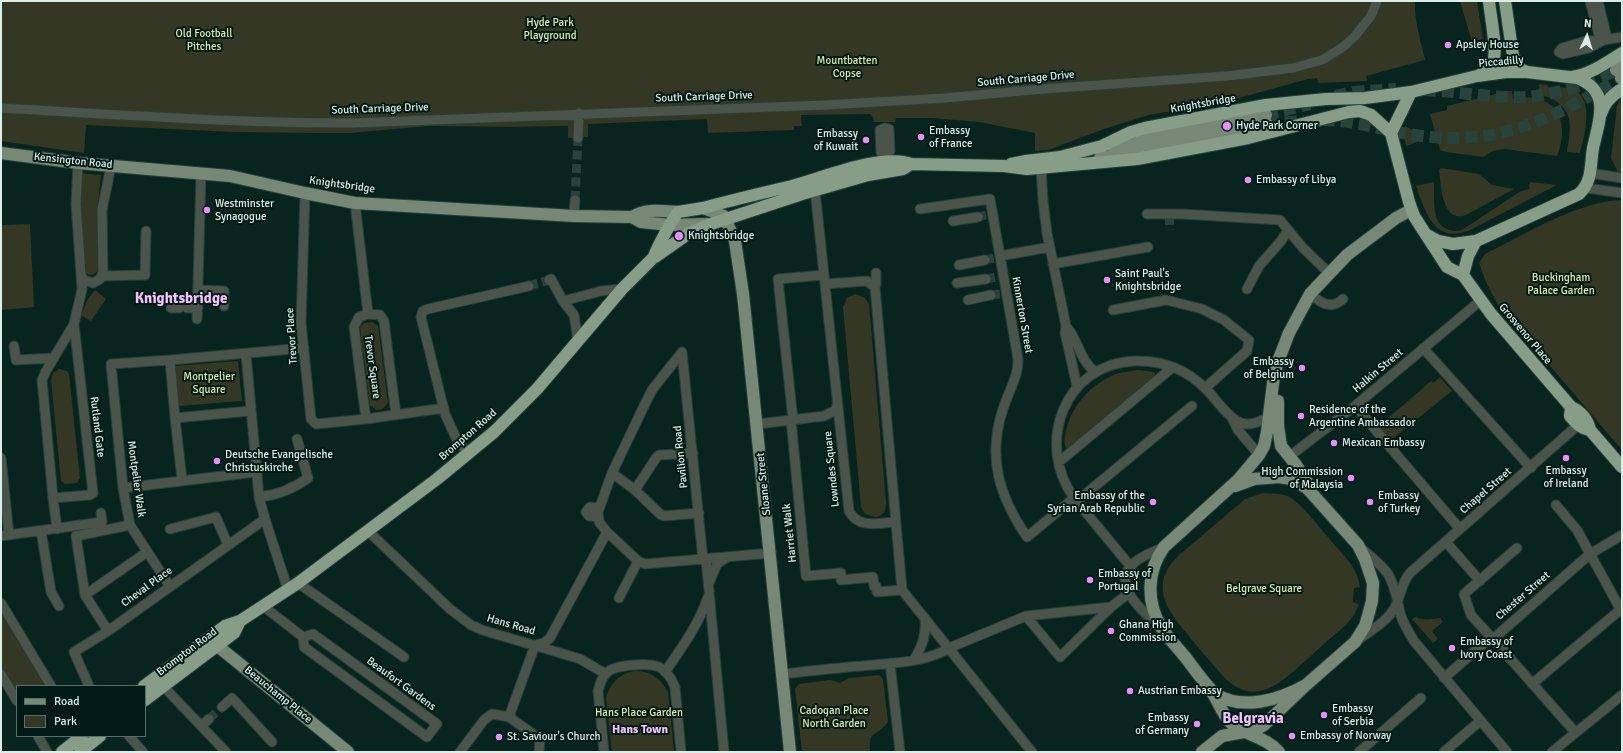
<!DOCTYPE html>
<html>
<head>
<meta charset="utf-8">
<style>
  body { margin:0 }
  #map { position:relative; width:1623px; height:753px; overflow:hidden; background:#07251e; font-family:Signika,sans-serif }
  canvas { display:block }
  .frame { position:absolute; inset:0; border:2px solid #ddeee9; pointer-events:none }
  .legend { position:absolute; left:16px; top:685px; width:130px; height:52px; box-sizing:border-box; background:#001b15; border:1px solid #586f6a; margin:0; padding:5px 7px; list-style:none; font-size:12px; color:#ddeee9 }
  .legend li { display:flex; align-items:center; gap:8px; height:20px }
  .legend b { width:20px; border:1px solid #586f6a }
  .north { position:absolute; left:1567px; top:16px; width:40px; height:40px; -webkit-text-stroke:3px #001b15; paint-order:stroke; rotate:4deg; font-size:11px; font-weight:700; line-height:16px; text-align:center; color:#ddeee9 }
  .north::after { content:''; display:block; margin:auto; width:14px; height:18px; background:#ddeee9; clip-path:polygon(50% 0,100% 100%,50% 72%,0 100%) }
</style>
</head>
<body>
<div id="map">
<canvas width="1623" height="753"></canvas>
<div class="frame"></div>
<ul class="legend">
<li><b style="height:5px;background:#787"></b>Road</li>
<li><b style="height:11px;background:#343723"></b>Park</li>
</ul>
<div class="north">N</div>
</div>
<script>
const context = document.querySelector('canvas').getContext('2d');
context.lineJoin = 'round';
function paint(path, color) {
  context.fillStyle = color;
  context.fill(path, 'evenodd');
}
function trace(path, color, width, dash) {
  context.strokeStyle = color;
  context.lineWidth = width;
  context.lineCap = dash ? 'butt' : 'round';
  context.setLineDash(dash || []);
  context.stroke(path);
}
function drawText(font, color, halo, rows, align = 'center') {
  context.font = font + ' Signika,sans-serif';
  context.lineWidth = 4;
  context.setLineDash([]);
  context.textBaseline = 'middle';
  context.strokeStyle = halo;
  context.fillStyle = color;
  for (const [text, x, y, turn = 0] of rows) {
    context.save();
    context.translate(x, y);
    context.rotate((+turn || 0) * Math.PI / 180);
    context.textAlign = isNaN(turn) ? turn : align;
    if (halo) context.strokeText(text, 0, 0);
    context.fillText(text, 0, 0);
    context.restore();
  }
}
paint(new Path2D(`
  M 1,1 L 1415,1 C 1414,21 1421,41 1425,60 L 1366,76 L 1367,81 L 1318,83 L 1317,78 L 1308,79 L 1224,102 L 1149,115 L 1104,129 L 1048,150 L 1035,151 L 1035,133 L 979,122 L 932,118 L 896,118 L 895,122 L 874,122 L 873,117 L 870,114 L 801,115 L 802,126 L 794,126 L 794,130 L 708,133 L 707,119 L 588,124 L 588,137 L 568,138 L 568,126 L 510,127 L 427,126 L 352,133 L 316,133 L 234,132 L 86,125 L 84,153 L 1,141 Z
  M 1460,1 L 1477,1 L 1483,39 L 1472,42 Z
  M 1539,84 L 1548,85 L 1548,87 C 1557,87 1568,87 1576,91 C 1594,101 1584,138 1580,153 L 1567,152 C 1567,147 1569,144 1569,139 C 1573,112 1564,102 1539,94 Z
  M 1508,91 L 1512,91 L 1513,99 C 1519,98 1526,97 1532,98 C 1564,101 1567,132 1557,156 L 1505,149 L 1493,151 L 1483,157 L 1446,152 L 1440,150 L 1430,114 L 1447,110 L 1447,106 Z
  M 1620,99 L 1622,99 L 1622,172 L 1618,172 L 1611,158 L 1617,106 Z
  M 1405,126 L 1415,131 L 1417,142 L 1406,146 L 1404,135 Z
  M 1441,168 L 1479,174 L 1492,185 L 1514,189 L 1466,215 C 1442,224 1441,185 1439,170 Z
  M 79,173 L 101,175 L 97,214 L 98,271 L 93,275 L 87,274 L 84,270 Z
  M 1434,182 C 1435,197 1430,226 1450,230 C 1456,232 1460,231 1465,228 L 1521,191 L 1529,189 L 1530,182 L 1557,185 L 1472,229 C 1435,246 1426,214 1416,186 Z
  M 1622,200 L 1622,450 L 1498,305 L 1486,282 L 1479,263 L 1485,254 C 1524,235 1578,201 1622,200 Z
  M 30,224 L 34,307 L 1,310 L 1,225 Z
  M 95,290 L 106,299 L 91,321 L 81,315 L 88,299 Z
  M 855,294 L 864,297 L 869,304 L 886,503 L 885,511 L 880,516 L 875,517 L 865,514 L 861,507 L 843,307 L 847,298 Z
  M 372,322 L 378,326 L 388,403 L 383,409 L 376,410 L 370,405 L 360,328 L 364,323 Z
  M 238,361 L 242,401 L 179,406 L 175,366 Z
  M 59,369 L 67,371 L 69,374 L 80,478 L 77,483 L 65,484 L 61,481 L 51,380 L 53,373 Z
  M 1138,370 L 1154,372 L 1156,376 L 1067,449 C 1063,444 1065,437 1066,431 C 1072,405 1091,384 1116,374 C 1123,372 1131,371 1138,370 Z
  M 1440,377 L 1452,391 L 1391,440 L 1379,426 L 1431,381 L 1433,383 Z
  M 1263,493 L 1279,494 L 1288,496 L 1294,500 L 1304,509 L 1351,564 L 1357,575 L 1360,587 L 1354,588 L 1353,602 L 1359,605 L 1354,615 L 1346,625 C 1334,635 1322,645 1311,656 C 1284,679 1256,712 1222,675 C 1211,662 1199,649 1188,635 C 1166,609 1149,585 1178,556 L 1245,499 Z
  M 1,612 L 45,686 L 17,686 L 17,693 L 1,667 Z
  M 1416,617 C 1424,621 1432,619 1440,618 L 1443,622 L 1432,631 L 1438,639 L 1433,643 L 1412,619 Z
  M 634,671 C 650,671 660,677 668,692 L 674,752 L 612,752 L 606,698 C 610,683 619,674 634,671 Z
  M 879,675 L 883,679 L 888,722 C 878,736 868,729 870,752 L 802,752 L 795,689 L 799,684 L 830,680 L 840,683 L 849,678 Z`), '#343723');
trace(new Path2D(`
  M 575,200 L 578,138
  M 1169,216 L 1170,230
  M 978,217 L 986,215
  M 985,260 L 995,258
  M 986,279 L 997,277
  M 529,286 L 549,280
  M 991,295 L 1000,294
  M 209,719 L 222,707`), '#27433c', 9, [9, 4.5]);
trace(new Path2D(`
  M 1424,90 C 1452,91 1479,96 1507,97 C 1544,99 1583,87 1616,70
  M 1335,96 L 1353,92 L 1396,89
  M 1266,115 L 1310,104
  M 1323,120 C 1356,120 1384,131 1415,135 C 1497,148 1553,118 1621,78
  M 1267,124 L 1304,121`), '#27433c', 12, [12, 6]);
const minor = new Path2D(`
  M 1590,1 L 1599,35 L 1604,40
  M 1598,1 L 1606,34 L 1604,40 L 1589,48 L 1563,54 L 1559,52 L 1562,48 L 1586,41 L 1604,40 L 1622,37
  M 1,108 C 118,115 235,123 352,123 L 825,105 L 945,98 L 1043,89 L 1227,76 L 1293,68 L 1322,60 L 1343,47 L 1355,36 L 1371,16 L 1377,1
  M 578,138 L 579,113
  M 886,156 L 881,152 L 880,130 L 885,128 L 889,129 L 890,151 L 886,156 L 886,161
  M 1041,168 L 1043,201 L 1047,233 L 1066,326 L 1065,333 L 1077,386
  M 1590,173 L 1622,178
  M 1586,188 L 1622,193
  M 815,190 L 849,511 C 858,529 879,523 896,522
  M 305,193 L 301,323 L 311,419 L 316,424 L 366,419 L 444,408
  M 355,203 L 368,314
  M 920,209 L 990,199 L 1018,359 C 1019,376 1008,392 1003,409 C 987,457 999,496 1027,537 L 1074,498
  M 1147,214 L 1182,214 L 1280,220 L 1303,248 L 1329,273
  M 574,216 L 575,200
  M 953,221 L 978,217
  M 1000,256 L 1050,247
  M 1053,264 L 1148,247
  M 959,265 L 985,260
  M 876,273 L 876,284 L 875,287 L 902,590 L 1032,752
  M 81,276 L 84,280 L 93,283 L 100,279 L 103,273 L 102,210 L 111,166
  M 102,276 L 145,275 L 146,231
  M 549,280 L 551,279 L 563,301 L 574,315 L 578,341
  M 957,283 L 986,279
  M 825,284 L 867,281 L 875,287
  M 1247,289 L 1259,266 L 1281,241 L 1288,230
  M 198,290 L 224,291 L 224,306
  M 1310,294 C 1321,303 1331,310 1343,299
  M 968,300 L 991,295
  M 563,301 L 601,291 L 622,289
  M 171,308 L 179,308
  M 187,308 L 198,308
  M 1113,310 L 1166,300 L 1202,309 L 1224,320 L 1249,340 L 1247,351 L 1205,388
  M 197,319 L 201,173
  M 74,324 L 93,493 L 90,495 L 53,498 L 42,380 L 46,371 L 74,324 L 82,289 L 76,204 L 78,163
  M 1066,326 C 1079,341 1079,359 1095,372
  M 14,346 L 16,360 L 54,358
  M 1423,348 L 1531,468
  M 682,352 L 652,390 L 644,406 L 612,473 L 598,512 L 599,522 L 607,532 L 638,561 L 645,564 L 771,553
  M 682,352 L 703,560
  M 246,354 L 259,497 L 265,519 L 288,590
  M 1355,406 L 1460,529
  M 250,411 L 175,418 L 170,360 L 304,348
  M 175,418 L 182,480
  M 1232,418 L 1238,430 L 1259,455
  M 366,419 L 354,327 L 359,317 L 368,314 L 380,315 L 384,321 L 396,415
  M 791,420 L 806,576 L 841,573 L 841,580 L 873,577 L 874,586 L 876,586 L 877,592 L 902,590
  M 793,420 L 778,279 L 824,275
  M 758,424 L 824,416 L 836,410 L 837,405
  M 469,453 L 458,442 L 445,414 L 421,317 L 423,311 L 428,309 L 529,286
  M 1290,456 L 1355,406 L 1480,301
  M 1,458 L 9,535
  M 1059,462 L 1173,367
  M 612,473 L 635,490 L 660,514 L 664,516 L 699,513
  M 123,488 L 256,472
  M 635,490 L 656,458 L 659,455 L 693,453
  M 259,497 C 278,495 293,489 308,478 L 297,439
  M 53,498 L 57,529
  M 1077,501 L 1192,406
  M 1556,505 L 1577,530 L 1622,612
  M 598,517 L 589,516 L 586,512 L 590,507 L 598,508
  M 170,529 L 216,517 L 228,545
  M 41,531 L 51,592 L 59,606
  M 368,531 L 450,609 L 471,625 L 482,630 L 567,655 L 580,659 L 606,674
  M 1,536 L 102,522 L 101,513
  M 1446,542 L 1480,581
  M 1361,548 C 1370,556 1381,564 1388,574 C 1396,587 1397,602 1401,616 C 1404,625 1409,633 1414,641 L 1507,752
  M 706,559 L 724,752
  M 1131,567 L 1074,498 C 1035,443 1064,364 1135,361 C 1163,360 1187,370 1206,389 C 1217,400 1231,423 1246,424 C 1254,425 1262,420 1269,417
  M 298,583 L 404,657
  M 709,583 L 717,564 L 726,558
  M 169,585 L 130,525 L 123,488 L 111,364 L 170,360
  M 85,595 L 147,552
  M 619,598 L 638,561
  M 1,603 L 51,686
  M 263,606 L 303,637 L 304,647 L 427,737 L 437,724 L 313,634 L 303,637
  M 1026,616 L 1060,657 L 1111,607 L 1129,593
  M 1159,626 C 1146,614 1116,590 1128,570 C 1135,558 1153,552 1164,547
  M 108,631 L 85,595 L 76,536 L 130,525
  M 1491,637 L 1471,615 L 1464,594 L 1517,548
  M 1493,639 L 1575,732
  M 1358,640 C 1370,631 1388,621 1395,607 C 1401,596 1401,583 1410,573 L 1578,425
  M 535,645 L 544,643 L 550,638 L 607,532
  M 914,660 C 923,644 926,636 925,618
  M 890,663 L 900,752
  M 665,672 C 681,649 699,624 708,597
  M 1,674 L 17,701
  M 783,674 C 809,671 836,668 862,666 C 891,663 925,663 949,648 L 1026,616 L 1111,607
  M 1444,678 L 1491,637 L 1493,639 L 1590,554 L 1622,535
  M 1532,684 L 1620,610
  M 89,686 L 74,652 L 108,631 L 265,519
  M 163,686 L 226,752
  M 222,707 L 232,698 L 272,742
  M 509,717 L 535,645
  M 201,726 L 209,719
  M 38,736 L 47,752
  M 129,736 L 143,752
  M 460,752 L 484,720 L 492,714 L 509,717 L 540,739 L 539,752
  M 604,752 L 598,691 C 603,669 612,667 633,665 C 655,663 666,665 675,687 L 681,752
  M 1359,752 L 1421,698
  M 1444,752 L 1480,721
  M 1552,752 L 1622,695`);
const major = new Path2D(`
  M 1616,70 L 1622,66
  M 1621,78 L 1622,77
  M 1109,144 L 1266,115
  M 1,153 L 78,163 L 230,176 L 305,193 L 355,203 L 574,216 L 632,217 L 641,222 L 670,225 L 708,224
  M 1100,158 L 1267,124
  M 703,208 L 724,216 L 735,241 L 743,294 L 790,752
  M 632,217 C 646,208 662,211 678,212
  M 1278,401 L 1278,426 L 1281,446 L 1296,465 L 1311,489
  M 1235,486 L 1254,479 L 1279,477 L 1292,479 L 1307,488 L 1358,545 L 1365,559 L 1373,583 L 1372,601 L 1368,616 L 1365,626 L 1355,642 L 1306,685 L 1264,725 L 1250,733
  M 209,639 L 348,752
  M 1306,685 C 1279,700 1243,711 1215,694 C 1204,683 1195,670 1186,658 C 1178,648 1168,638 1161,627 C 1146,601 1147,571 1164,547 L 1238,480 L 1259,455 L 1264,446 L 1267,432 L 1273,383 L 1277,364 L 1289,333 L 1310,294 L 1347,255 L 1396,218 L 1411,210
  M 1212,692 C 1218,701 1223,715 1230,722 C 1245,736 1265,736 1279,752
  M 1202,752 L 1222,736 L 1244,732`);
const highway = new Path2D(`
  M 1505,1 L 1513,56 L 1520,69 L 1527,72
  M 1480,75 C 1485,72 1491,68 1493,62 C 1498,51 1490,14 1489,1
  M 1572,77 C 1591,74 1606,63 1622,53
  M 1601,114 C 1604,103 1612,95 1622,89
  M 1391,133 L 1411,92
  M 1011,164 L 1026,161 L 1060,157 L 1102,146 L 1131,132 L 1145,128 L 1266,105 L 1326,99 L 1365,98 L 1411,92 L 1477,76 L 1506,72 L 1527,72 L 1577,78 C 1612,91 1599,121 1593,148 C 1590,165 1593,181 1579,194 L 1476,241 L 1453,244 L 1438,241 L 1427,235
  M 655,257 L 689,233 L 711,224 L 802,194 L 868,175 L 903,169 L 911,164
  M 1463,275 L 1468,256 L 1476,241
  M 1571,407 L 1570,416 C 1577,424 1580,428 1590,430
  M 144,686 L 225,626 L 240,621 L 298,583 L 437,479 L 494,432 L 537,389 L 622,289 L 654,257 C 655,251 673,218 678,212 L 703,208 C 732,200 762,193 792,186 C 823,178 881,153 911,164 L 1004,166 L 1027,169 L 1137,159 L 1248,138 L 1349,112 L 1360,111 L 1371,115 L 1391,133 L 1409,202 L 1414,216 L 1421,227 L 1447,267 L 1463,275 L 1491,314 L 1571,407 C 1581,411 1588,420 1590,430 L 1622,467
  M 145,700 L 234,633 L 240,621
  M 62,752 L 82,736
  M 80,752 L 100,736`);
trace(minor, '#25413a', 11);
trace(major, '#25413a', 14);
trace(highway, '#25413a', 14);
trace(minor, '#4b544b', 9);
trace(major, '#787', 12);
trace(highway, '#889d88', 12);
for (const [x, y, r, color] of [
  [1448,45,4,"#ec8cfb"],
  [1227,126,5,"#ec8cfb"],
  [921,137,4,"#ec8cfb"],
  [866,140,4,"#ec8cfb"],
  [1248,180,4,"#ec8cfb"],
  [207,210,4,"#ec8cfb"],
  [679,236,5,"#ec8cfb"],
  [1107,280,4,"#ec8cfb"],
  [1302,368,4,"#ec8cfb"],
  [1301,416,4,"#ec8cfb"],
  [1334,443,4,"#ec8cfb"],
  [1566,458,4,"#ec8cfb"],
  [217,461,4,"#ec8cfb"],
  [1351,478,4,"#ec8cfb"],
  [1153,502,4,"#ec8cfb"],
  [1370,502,4,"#ec8cfb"],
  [1090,580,4,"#ec8cfb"],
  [1111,631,4,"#ec8cfb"],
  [1452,648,4,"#ec8cfb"],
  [1130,691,4,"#ec8cfb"],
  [1324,715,4,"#ec8cfb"],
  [1197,724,4,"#ec8cfb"],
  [1292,736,4,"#ec8cfb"],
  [499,737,4,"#ec8cfb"]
]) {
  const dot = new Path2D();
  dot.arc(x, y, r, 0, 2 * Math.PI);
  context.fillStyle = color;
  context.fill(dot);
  trace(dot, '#001b15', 1.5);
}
drawText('11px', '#dfeaa9', '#001b15', [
  ["Hyde Park",550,23],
  ["Playground",550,36],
  ["Old Football",204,34],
  ["Pitches",204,47],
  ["Mountbatten",847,61],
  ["Copse",847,74],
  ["Buckingham",1561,278],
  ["Palace Garden",1561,291],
  ["Montpelier",209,377],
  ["Square",209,390],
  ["Belgrave Square",1264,589],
  ["Cadogan Place",834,711],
  ["North Garden",834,724],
  ["Hans Place Garden",639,713]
]);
drawText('11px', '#ddeee9', '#001b15', [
  ["Apsley House",1456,45],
  ["Hyde Park Corner",1236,126],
  ["Embassy",929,131],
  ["of France",929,144],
  ["Embassy",858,134,"right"],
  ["of Kuwait",858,147,"right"],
  ["Embassy of Libya",1256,180],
  ["Westminster",215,204],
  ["Synagogue",215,217],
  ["Knightsbridge",688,236],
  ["Saint Paul's",1115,274],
  ["Knightsbridge",1115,287],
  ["Embassy",1294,362,"right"],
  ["of Belgium",1294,375,"right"],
  ["Residence of the",1309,410],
  ["Argentine Ambassador",1309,423],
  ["Mexican Embassy",1342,443],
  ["Deutsche Evangelische",225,455],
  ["Christuskirche",225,468],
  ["Embassy",1566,471,"center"],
  ["of Ireland",1566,484,"center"],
  ["High Commission",1343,472,"right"],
  ["of Malaysia",1343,485,"right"],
  ["Embassy of the",1145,496,"right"],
  ["Syrian Arab Republic",1145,509,"right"],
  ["Embassy",1378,496],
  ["of Turkey",1378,509],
  ["Embassy of",1098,574],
  ["Portugal",1098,587],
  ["Ghana High",1119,625],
  ["Commission",1119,638],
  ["Embassy of",1460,642],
  ["Ivory Coast",1460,655],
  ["Austrian Embassy",1138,691],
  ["Embassy",1332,709],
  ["of Serbia",1332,722],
  ["Embassy",1189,718,"right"],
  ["of Germany",1189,731,"right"],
  ["Embassy of Norway",1300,736],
  ["St. Saviour's Church",507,737]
], 'left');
drawText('11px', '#ddeee9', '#001b15', [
  ["Piccadilly",1501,62,-5],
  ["South Carriage Drive",1026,79,-5],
  ["South Carriage Drive",704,97,-2],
  ["Knightsbridge",1203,104,-10],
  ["South Carriage Drive",380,109,-2],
  ["Kensington Road",73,161,6],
  ["Knightsbridge",342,185,8],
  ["Kinnerton Street",1022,315,80],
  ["Grosvenor Place",1525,334,50],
  ["Trevor Place",292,336,-94],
  ["Trevor Square",372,367,82],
  ["Halkin Street",1378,371,-40],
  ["Rutland Gate",97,427,83],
  ["Brompton Road",468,435,-41],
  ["Pavilion Road",681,457,-96],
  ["Lowndes Square",832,469,-96],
  ["Montpelier Walk",136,479,82],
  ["Sloane Street",764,484,-96],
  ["Chapel Street",1486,491,-41],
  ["Harriet Walk",790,533,-96],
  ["Cheval Place",147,587,-36],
  ["Chester Street",1523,596,-41],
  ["Hans Road",511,625,16],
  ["Brompton Road",187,652,-37],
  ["Beaufort Gardens",401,684,36],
  ["Beauchamp Place",278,695,39]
]);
drawText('bold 12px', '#f5c0fd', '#001b15', [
  ["Hans Town",640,730]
]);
drawText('bold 15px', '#f5c0fd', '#001b15', [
  ["Knightsbridge",181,299],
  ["Belgravia",1253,719]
]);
</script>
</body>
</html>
